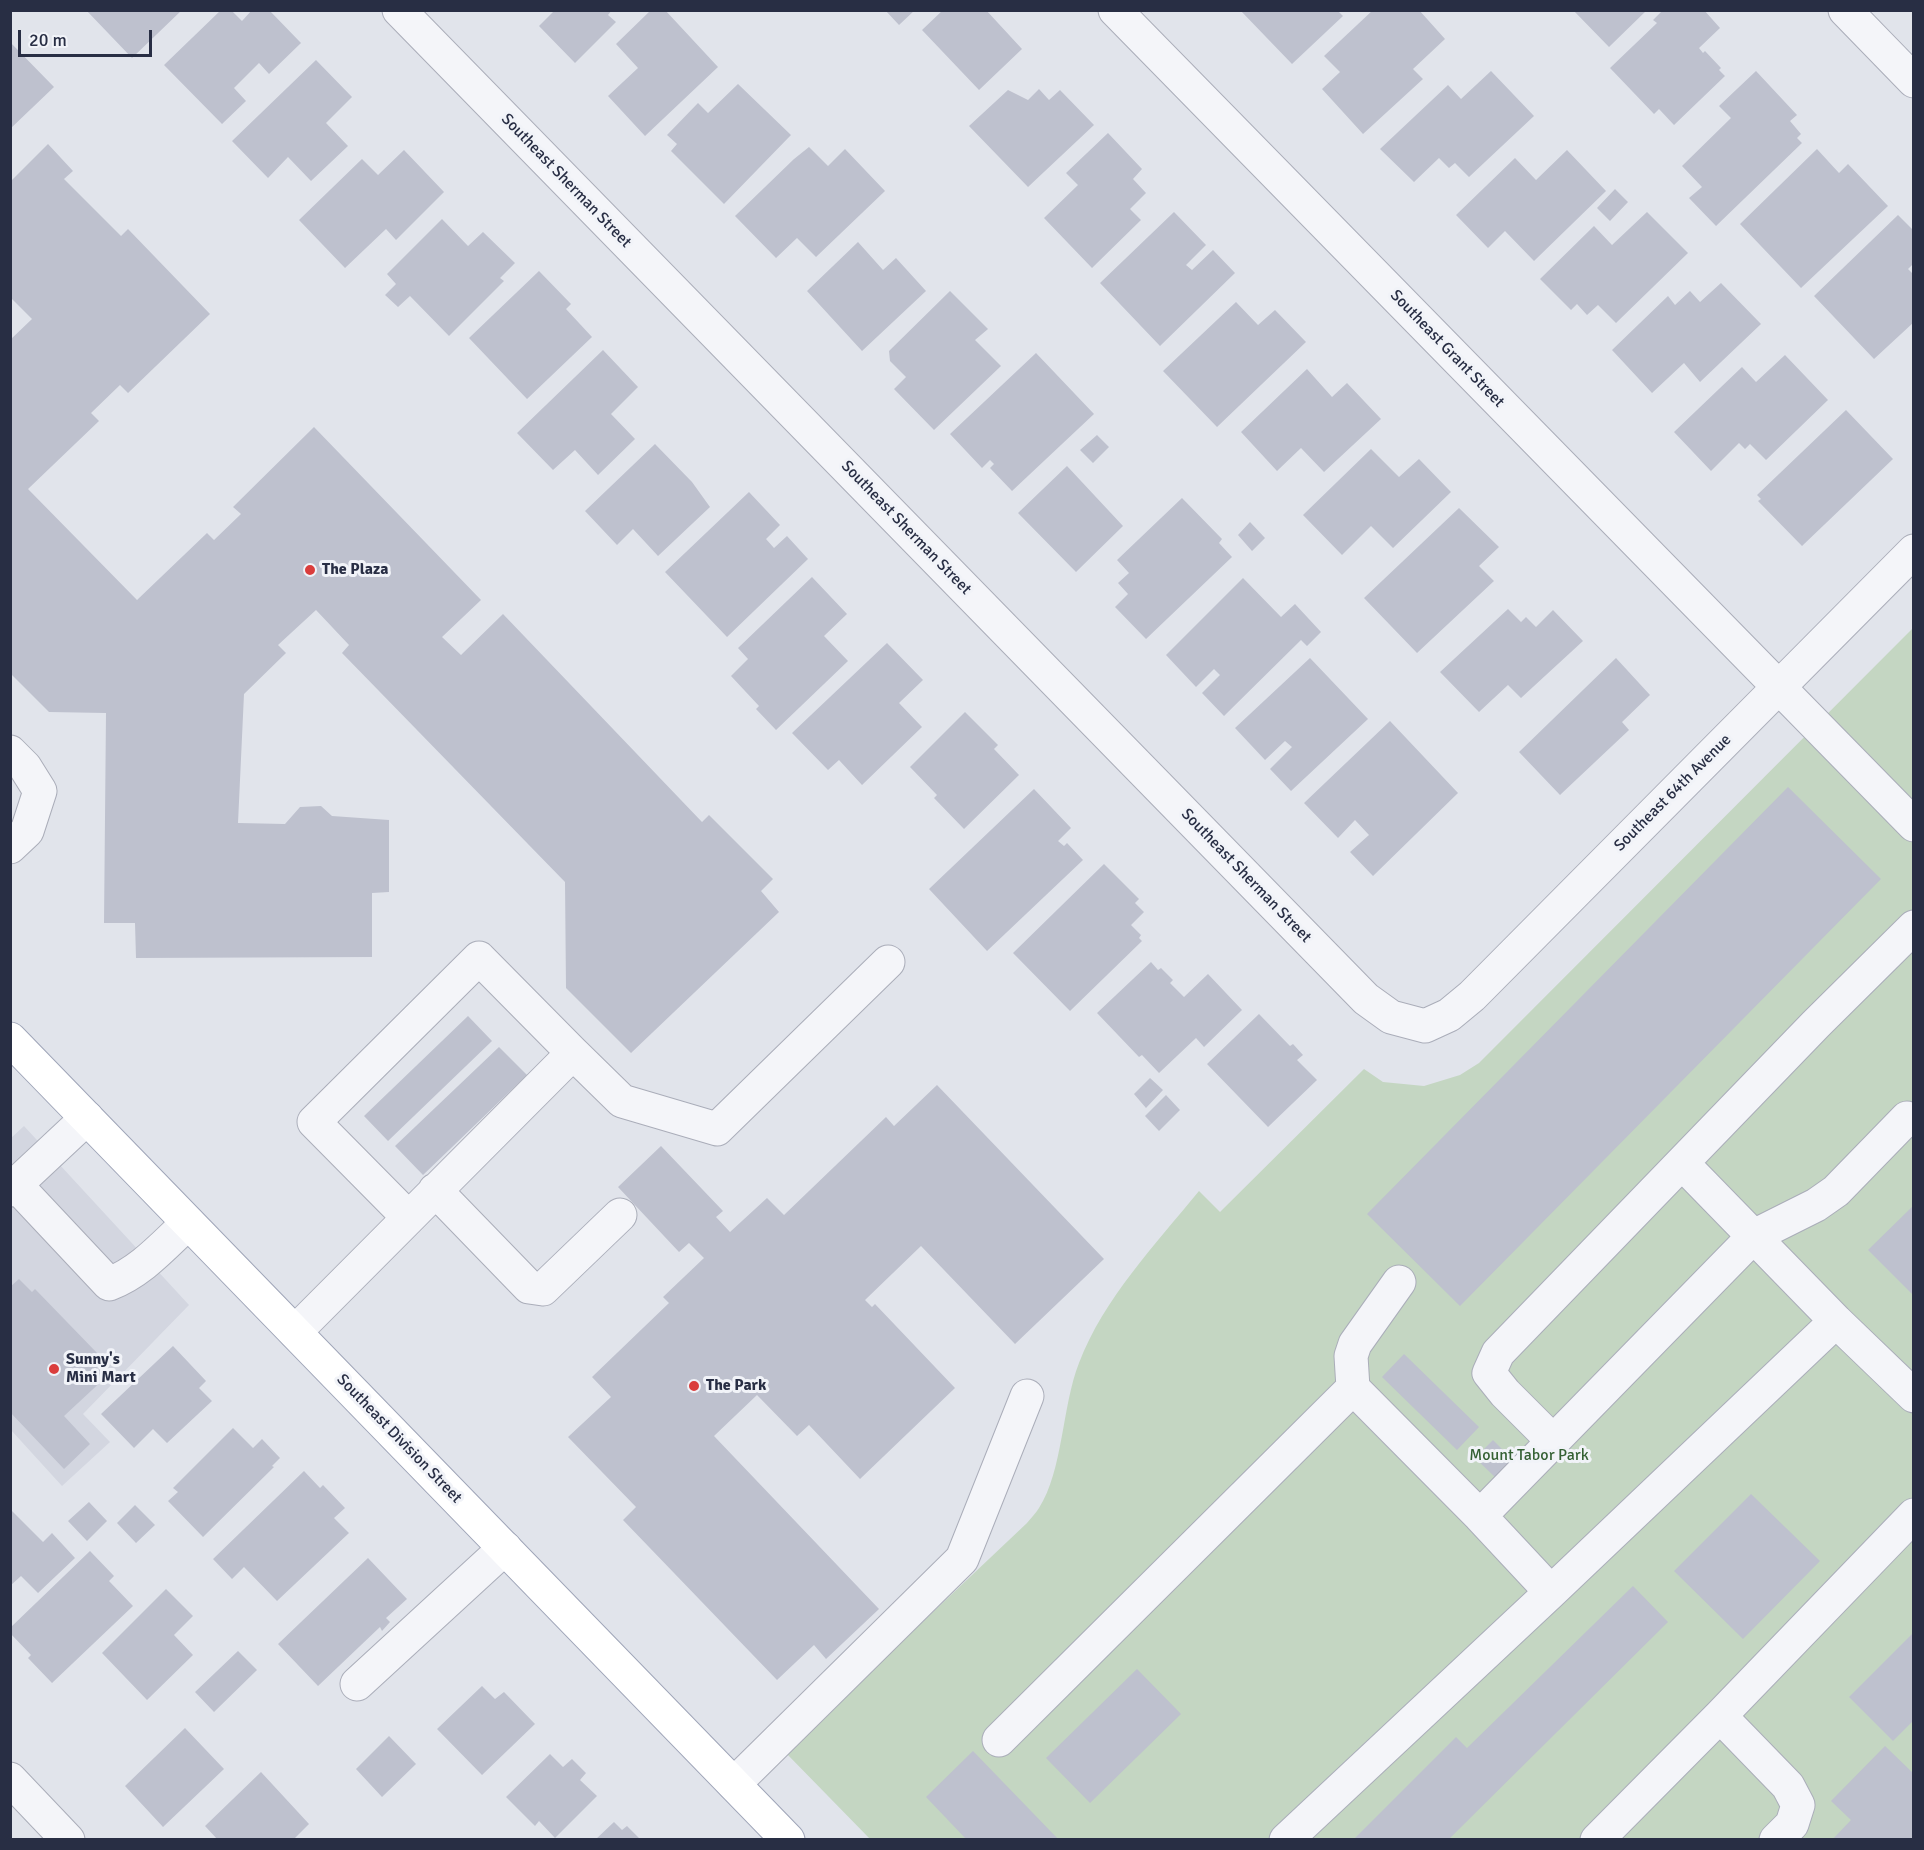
<!DOCTYPE html>
<html>
<head>
<meta charset="utf-8">
<style>
  body { margin:0 }
  #map { position:relative; width:1924px; height:1850px; overflow:hidden; background:#e1e4eb; font-family:Signika,sans-serif }
  canvas { display:block }
  .frame { position:absolute; inset:0; border:12px solid #282e44; pointer-events:none }
  .scale { position:absolute; left:18px; top:30px; width:134px; height:27px; box-sizing:border-box; border:3px solid #282e44; border-top:0; padding-left:8px; font-size:18px; line-height:21px; white-space:nowrap; color:#282e44; -webkit-text-stroke:4px #f1f3f8; paint-order:stroke }
</style>
</head>
<body>
<div id="map">
<canvas width="1924" height="1850"></canvas>
<div class="frame"></div>
<div class="scale">20 m</div>
</div>
<script>
const context = document.querySelector('canvas').getContext('2d');
context.lineJoin = 'round';
function paint(path, color) {
  context.fillStyle = color;
  context.fill(path, 'evenodd');
}
function trace(path, color, width, dash) {
  context.strokeStyle = color;
  context.lineWidth = width;
  context.lineCap = dash ? 'butt' : 'round';
  context.setLineDash(dash || []);
  context.stroke(path);
}
function drawText(font, color, halo, rows, align = 'center') {
  context.font = font + ' Signika,sans-serif';
  context.lineWidth = 6;
  context.setLineDash([]);
  context.textBaseline = 'middle';
  context.strokeStyle = halo;
  context.fillStyle = color;
  for (const [text, x, y, turn = 0] of rows) {
    context.save();
    context.translate(x, y);
    context.rotate((+turn || 0) * Math.PI / 180);
    context.textAlign = isNaN(turn) ? turn : align;
    if (halo) context.strokeText(text, 0, 0);
    context.fillText(text, 0, 0);
    context.restore();
  }
}
paint(new Path2D(`
  M 24,1126 L 189,1305 L 83,1414 L 110,1442 L 62,1486 L 11,1430 L 10,1139 Z`), '#d3d6e0');
paint(new Path2D(`
  M 1913,628 L 1913,1839 L 870,1839 L 785,1752 L 1027,1523 C 1031,1518 1036,1513 1039,1508 C 1063,1471 1062,1406 1079,1363 C 1104,1298 1155,1245 1199,1191 L 1220,1212 L 1364,1069 L 1383,1082 L 1424,1086 L 1460,1075 L 1479,1063 Z`), '#c4d6c2');
paint(new Path2D(`
  M 86,10 L 182,10 L 132,58 Z
  M 221,10 L 231,10 L 242,21 L 252,10 L 269,10 L 301,43 L 269,74 L 259,63 L 234,88 L 246,101 L 222,124 L 164,65 Z
  M 555,10 L 612,10 L 608,15 L 616,22 L 575,63 L 539,26 Z
  M 651,10 L 665,10 L 718,67 L 645,136 L 608,96 L 638,68 L 616,44 Z
  M 885,10 L 915,10 L 899,25 Z
  M 943,10 L 986,10 L 1022,49 L 979,90 L 922,30 Z
  M 1240,10 L 1337,10 L 1343,16 L 1292,64 Z
  M 1373,10 L 1419,10 L 1445,39 L 1413,69 L 1423,79 L 1363,134 L 1322,89 L 1340,72 L 1324,56 Z
  M 1573,10 L 1647,10 L 1609,47 Z
  M 1663,10 L 1704,10 L 1720,28 L 1699,48 L 1703,53 L 1705,51 L 1721,68 L 1719,70 L 1725,76 L 1674,125 L 1659,109 L 1654,114 L 1610,68 L 1657,23 L 1653,20 Z
  M 10,42 L 54,87 L 10,129 Z
  M 316,60 L 352,97 L 326,123 L 348,146 L 311,181 L 288,157 L 268,178 L 232,141 Z
  M 1491,71 L 1534,116 L 1469,177 L 1455,163 L 1449,168 L 1439,158 L 1414,182 L 1380,149 L 1448,85 L 1461,99 Z
  M 1756,71 L 1797,115 L 1790,121 L 1801,134 L 1797,138 L 1802,143 L 1716,226 L 1689,198 L 1702,187 L 1682,166 L 1731,118 L 1719,106 Z
  M 738,84 L 791,135 L 724,204 L 671,151 L 677,144 L 667,135 L 698,103 L 708,113 Z
  M 1039,89 L 1049,100 L 1060,90 L 1094,125 L 1028,187 L 969,126 L 1008,90 L 1028,100 Z
  M 1108,133 L 1142,169 L 1133,179 L 1146,193 L 1130,209 L 1141,220 L 1092,268 L 1044,218 L 1078,185 L 1066,173 Z
  M 48,144 L 73,171 L 64,179 L 121,236 L 128,229 L 210,314 L 128,393 L 120,385 L 91,413 L 99,421 L 28,489 L 137,600 L 207,533 L 214,540 L 241,514 L 233,507 L 314,427 L 481,600 L 442,637 L 461,655 L 503,614 L 702,822 L 709,815 L 773,879 L 761,891 L 779,912 L 631,1053 L 566,988 L 565,882 L 342,653 L 349,645 L 316,610 L 278,645 L 286,653 L 244,694 L 238,823 L 285,824 L 300,807 L 321,806 L 332,816 L 389,820 L 389,892 L 372,893 L 372,957 L 136,958 L 135,923 L 104,923 L 106,713 L 49,712 L 10,673 L 10,340 L 32,319 L 10,297 L 10,182 Z
  M 809,147 L 828,166 L 845,149 L 885,191 L 816,257 L 797,238 L 776,258 L 735,216 L 794,159 Z
  M 1817,149 L 1839,173 L 1848,164 L 1888,206 L 1801,288 L 1740,224 Z
  M 404,150 L 444,192 L 396,240 L 386,229 L 345,268 L 299,220 L 362,159 L 378,175 Z
  M 1567,150 L 1606,191 L 1534,261 L 1505,231 L 1488,248 L 1456,215 L 1515,158 L 1536,180 Z
  M 1615,189 L 1628,202 L 1610,221 L 1597,208 Z
  M 1174,212 L 1206,245 L 1186,265 L 1192,270 L 1213,250 L 1235,273 L 1160,346 L 1100,283 Z
  M 1647,212 L 1688,253 L 1616,323 L 1598,305 L 1587,315 L 1577,304 L 1571,310 L 1540,279 L 1594,226 L 1612,245 Z
  M 1898,215 L 1914,231 L 1914,263 L 1908,269 L 1912,273 L 1914,271 L 1914,322 L 1874,359 L 1814,296 Z
  M 442,219 L 468,246 L 483,232 L 515,263 L 500,278 L 504,281 L 449,336 L 410,296 L 398,307 L 385,295 L 396,284 L 387,274 Z
  M 858,242 L 883,270 L 896,258 L 926,291 L 862,351 L 807,291 Z
  M 539,271 L 571,304 L 566,309 L 592,337 L 527,399 L 469,338 Z
  M 1721,283 L 1761,324 L 1700,382 L 1684,363 L 1652,393 L 1612,350 L 1668,296 L 1675,305 L 1690,291 L 1700,302 Z
  M 950,291 L 988,329 L 975,340 L 1001,366 L 934,430 L 894,389 L 906,377 L 890,361 L 889,351 Z
  M 1236,302 L 1258,325 L 1275,310 L 1306,342 L 1217,427 L 1163,371 Z
  M 603,350 L 638,387 L 611,414 L 635,439 L 598,475 L 575,450 L 553,470 L 517,433 Z
  M 1036,353 L 1094,414 L 1012,491 L 990,468 L 994,464 L 990,460 L 982,468 L 950,434 Z
  M 1785,355 L 1828,400 L 1766,460 L 1750,444 L 1745,449 L 1739,443 L 1711,471 L 1674,432 L 1742,367 L 1756,382 Z
  M 1307,369 L 1332,397 L 1347,383 L 1381,419 L 1324,472 L 1301,448 L 1277,471 L 1241,432 Z
  M 1846,410 L 1893,459 L 1802,546 L 1758,501 L 1761,499 L 1757,495 Z
  M 1097,435 L 1109,447 L 1093,463 L 1080,450 Z
  M 655,444 L 692,482 L 710,507 L 658,556 L 633,529 L 617,545 L 585,511 Z
  M 1371,449 L 1399,477 L 1419,459 L 1451,492 L 1393,548 L 1371,526 L 1342,555 L 1303,515 Z
  M 1067,466 L 1123,526 L 1076,572 L 1018,513 Z
  M 749,492 L 780,525 L 766,539 L 774,548 L 787,536 L 808,559 L 727,637 L 665,572 Z
  M 1182,498 L 1222,539 L 1219,543 L 1232,557 L 1146,639 L 1115,607 L 1128,594 L 1118,583 L 1129,573 L 1117,560 Z
  M 1459,508 L 1499,547 L 1479,566 L 1494,581 L 1417,653 L 1364,598 Z
  M 1250,522 L 1265,538 L 1252,551 L 1238,535 Z
  M 812,577 L 847,614 L 824,636 L 848,661 L 776,730 L 756,709 L 759,706 L 731,676 L 748,659 L 738,648 Z
  M 1243,578 L 1281,617 L 1295,604 L 1321,632 L 1307,646 L 1301,640 L 1224,716 L 1202,693 L 1220,675 L 1214,669 L 1196,687 L 1166,655 Z
  M 1508,609 L 1521,622 L 1526,617 L 1536,627 L 1553,610 L 1583,641 L 1521,698 L 1508,685 L 1479,712 L 1440,672 Z
  M 887,643 L 923,680 L 899,703 L 922,727 L 862,785 L 839,760 L 828,770 L 792,733 Z
  M 1310,658 L 1368,719 L 1291,791 L 1270,769 L 1292,747 L 1285,741 L 1265,760 L 1235,728 Z
  M 1616,658 L 1650,695 L 1622,722 L 1629,730 L 1560,795 L 1519,752 Z
  M 965,712 L 998,745 L 994,749 L 1019,775 L 964,829 L 934,798 L 937,795 L 910,767 Z
  M 1390,721 L 1458,793 L 1373,876 L 1350,852 L 1369,835 L 1355,820 L 1338,838 L 1304,803 Z
  M 1788,787 L 1881,879 L 1460,1306 L 1367,1214 Z
  M 1034,789 L 1071,828 L 1058,841 L 1064,846 L 1067,843 L 1083,860 L 987,951 L 929,889 Z
  M 1104,864 L 1139,899 L 1135,903 L 1144,912 L 1131,925 L 1141,935 L 1139,938 L 1142,941 L 1070,1011 L 1013,953 Z
  M 1151,962 L 1158,970 L 1161,968 L 1173,980 L 1170,983 L 1184,997 L 1208,974 L 1242,1010 L 1204,1047 L 1196,1038 L 1159,1073 L 1142,1055 L 1139,1057 L 1097,1013 Z
  M 1259,1014 L 1290,1046 L 1293,1044 L 1303,1055 L 1297,1060 L 1317,1080 L 1268,1127 L 1207,1064 Z
  M 468,1016 L 492,1041 L 388,1141 L 364,1116 Z
  M 499,1047 L 527,1075 L 423,1175 L 395,1146 Z
  M 1150,1078 L 1163,1090 L 1146,1108 L 1134,1094 Z
  M 937,1085 L 1104,1259 L 1015,1344 L 921,1246 L 865,1300 L 872,1307 L 875,1304 L 955,1388 L 860,1479 L 809,1425 L 797,1436 L 757,1395 L 714,1436 L 879,1609 L 826,1659 L 814,1645 L 777,1680 L 623,1520 L 636,1507 L 568,1437 L 611,1397 L 592,1377 L 669,1303 L 663,1297 L 704,1258 L 689,1243 L 679,1252 L 618,1187 L 661,1146 L 723,1211 L 716,1217 L 730,1232 L 767,1198 L 784,1215 L 886,1117 L 894,1126 Z
  M 1166,1095 L 1180,1110 L 1159,1131 L 1145,1116 Z
  M 1914,1205 L 1914,1296 L 1868,1250 Z
  M 19,1279 L 32,1292 L 35,1289 L 98,1354 L 91,1361 L 106,1377 L 64,1416 L 90,1444 L 64,1469 L 10,1412 L 10,1287 Z
  M 173,1346 L 206,1381 L 199,1388 L 212,1401 L 167,1443 L 153,1429 L 134,1448 L 101,1414 Z
  M 1404,1354 L 1479,1427 L 1457,1450 L 1382,1377 Z
  M 233,1428 L 253,1448 L 262,1439 L 280,1458 L 272,1466 L 274,1467 L 203,1537 L 168,1501 L 178,1492 L 173,1488 Z
  M 1493,1440 L 1512,1459 L 1495,1477 L 1475,1458 Z
  M 304,1471 L 320,1488 L 323,1485 L 345,1508 L 334,1518 L 349,1533 L 277,1601 L 244,1567 L 232,1579 L 213,1559 Z
  M 1751,1494 L 1820,1561 L 1743,1639 L 1674,1571 Z
  M 89,1502 L 107,1521 L 87,1541 L 68,1521 Z
  M 135,1505 L 155,1525 L 136,1543 L 117,1523 Z
  M 10,1509 L 43,1542 L 52,1533 L 75,1558 L 38,1593 L 21,1576 L 10,1586 Z
  M 90,1551 L 114,1576 L 109,1581 L 133,1606 L 52,1683 L 28,1658 L 31,1655 L 10,1633 L 10,1628 Z
  M 368,1558 L 407,1599 L 386,1618 L 390,1622 L 382,1631 L 380,1627 L 318,1686 L 278,1644 Z
  M 1633,1586 L 1668,1622 L 1448,1840 L 1353,1840 L 1456,1737 L 1467,1748 Z
  M 166,1589 L 193,1616 L 174,1635 L 193,1655 L 147,1700 L 102,1653 Z
  M 1914,1632 L 1914,1720 L 1893,1741 L 1849,1697 Z
  M 238,1651 L 257,1670 L 214,1712 L 195,1692 Z
  M 1137,1669 L 1181,1714 L 1090,1803 L 1046,1758 Z
  M 482,1686 L 495,1699 L 504,1692 L 535,1724 L 482,1775 L 437,1729 Z
  M 185,1728 L 224,1769 L 163,1827 L 125,1786 Z
  M 389,1736 L 416,1764 L 382,1797 L 356,1769 Z
  M 1885,1746 L 1914,1774 L 1914,1840 L 1832,1840 L 1851,1820 L 1831,1801 Z
  M 973,1751 L 1059,1840 L 967,1840 L 926,1797 Z
  M 550,1754 L 563,1767 L 572,1759 L 586,1773 L 580,1780 L 597,1796 L 555,1838 L 539,1821 L 535,1826 L 506,1797 Z
  M 261,1772 L 309,1824 L 293,1840 L 218,1840 L 205,1826 Z
  M 614,1822 L 622,1830 L 627,1826 L 641,1840 L 595,1840 Z`), '#bec1ce');
const minor = new Path2D(`
  M 399,10 L 1366,999 L 1391,1017 L 1425,1026 L 1449,1015 L 1472,996 L 1914,551
  M 1115,10 L 1914,825
  M 1845,10 L 1914,81
  M 10,752 L 25,767 L 40,791 L 27,831 L 10,847
  M 1682,1163 L 1836,1321 L 1914,1396
  M 16,1185 L 109,1284 C 141,1272 164,1245 188,1223
  M 10,1190 L 87,1118
  M 435,1190 L 529,1287 L 543,1289 L 620,1215
  M 408,1217 L 314,1122 L 479,958 L 573,1053
  M 295,1332 L 573,1053 L 622,1101 L 717,1129 L 888,962
  M 1353,1388 L 1351,1356 L 1355,1344 L 1399,1282
  M 1553,1441 L 1505,1393 L 1489,1373 L 1498,1353 L 1816,1024 L 1914,927
  M 1480,1516 L 1754,1236 L 1816,1205 L 1836,1191 L 1907,1118
  M 357,1684 L 505,1548
  M 1720,1716 L 1788,1786 L 1798,1805 L 1792,1824 L 1776,1840
  M 999,1740 L 1353,1388 L 1480,1516 L 1551,1592
  M 10,1779 L 68,1840
  M 734,1784 L 962,1559 L 1027,1396
  M 1286,1840 L 1551,1592 L 1836,1321
  M 1597,1840 L 1720,1716 L 1914,1515`);
const major = new Path2D(`
  M 10,1039 L 788,1840`);
trace(minor, '#aaadb9', 35);
trace(major, '#9fa5b8', 35);
trace(minor, '#f4f5f9', 33);
trace(major, '#fff', 33);
for (const [x, y, r, color] of [
  [310,570,6,"#da3d3c"],
  [54,1369,6,"#da3d3c"],
  [694,1386,6,"#da3d3c"]
]) {
  const dot = new Path2D();
  dot.arc(x, y, r, 0, 2 * Math.PI);
  context.fillStyle = color;
  context.fill(dot);
  trace(dot, '#f1f3f8', 2);
}
drawText('16px', '#282e44', '#f1f3f8', [
  ["Southeast Sherman Street",566,181,46],
  ["Southeast Grant Street",1447,349,46],
  ["Southeast Sherman Street",906,528,46],
  ["Southeast 64th Avenue",1673,793,-45],
  ["Southeast Sherman Street",1246,876,46],
  ["Southeast Division Street",399,1439,46]
]);
drawText('bold 16px', '#282e44', '#f1f3f8', [
  ["The Plaza",322,570],
  ["Sunny's",66,1360],
  ["Mini Mart",66,1378],
  ["The Park",706,1386]
], 'left');
drawText('16px', '#356134', '#f1f3f8', [
  ["Mount Tabor Park",1529,1456]
]);
</script>
</body>
</html>
